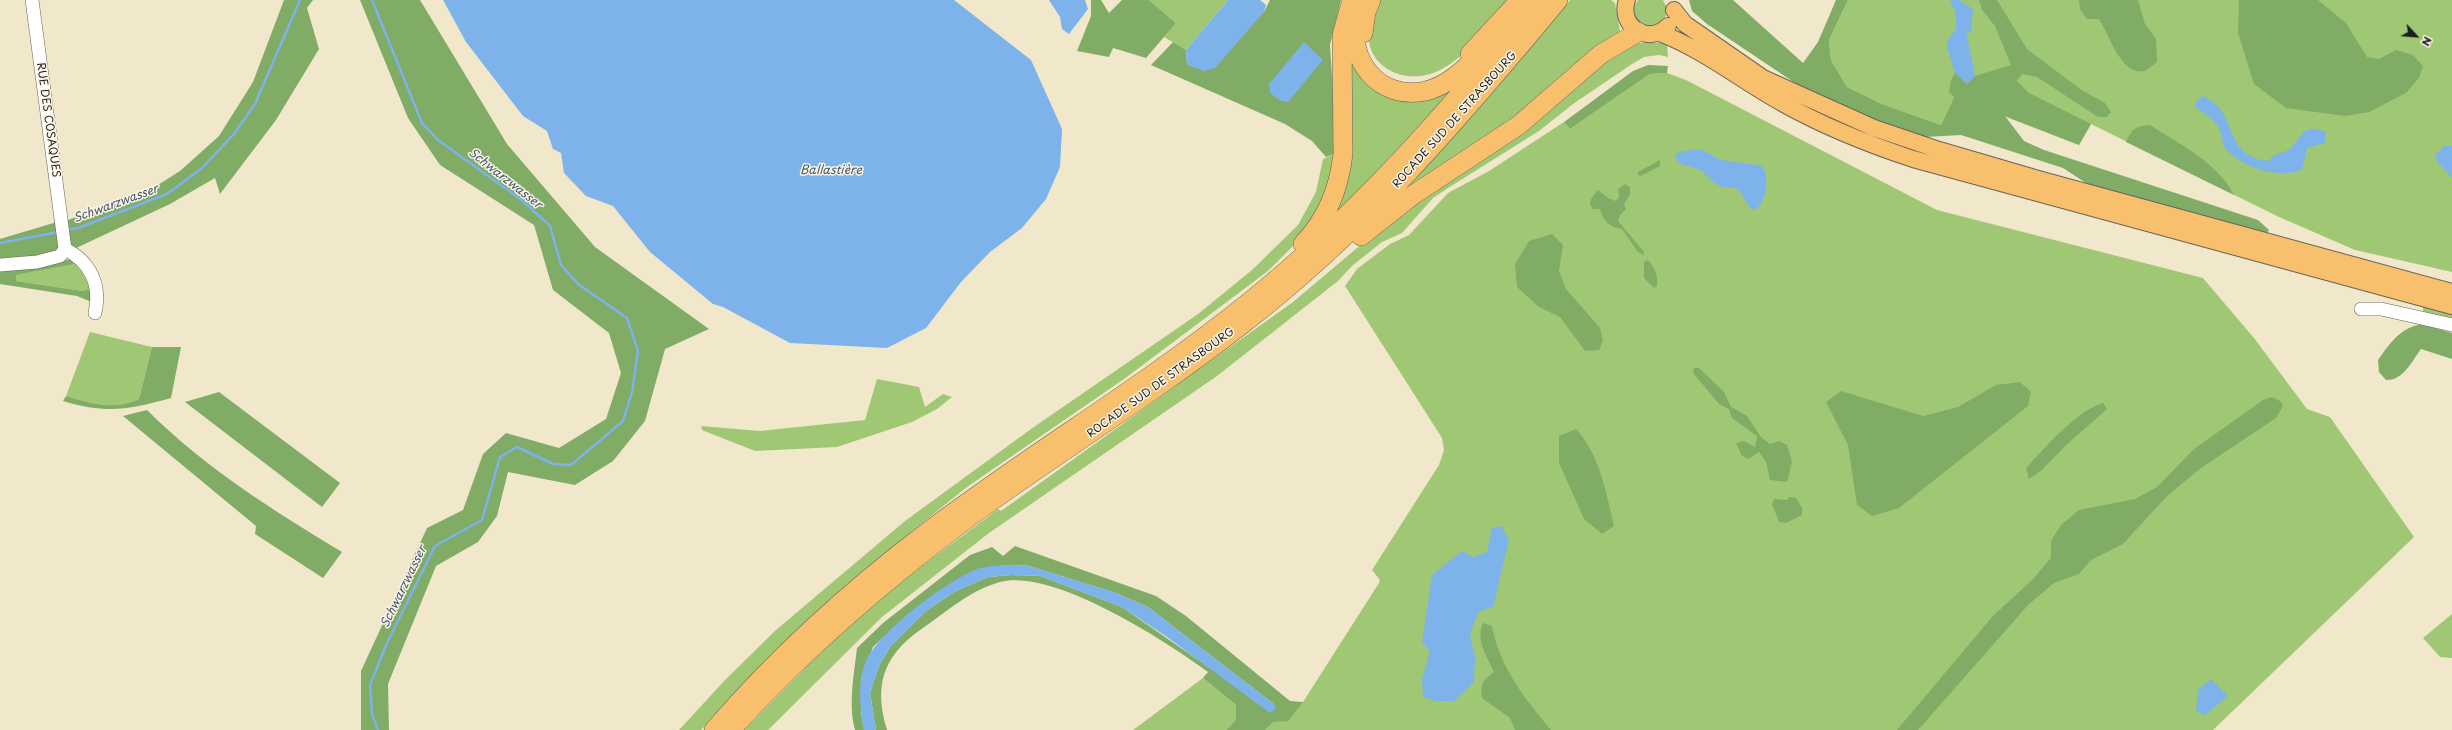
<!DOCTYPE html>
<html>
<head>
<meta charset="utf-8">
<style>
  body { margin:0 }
  #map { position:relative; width:2452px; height:730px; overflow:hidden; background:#f1e8cc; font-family:"Playpen Sans",sans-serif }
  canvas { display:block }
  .north { position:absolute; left:2396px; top:16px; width:40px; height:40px; -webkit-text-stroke:3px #fcf5e5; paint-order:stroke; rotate:116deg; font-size:11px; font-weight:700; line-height:16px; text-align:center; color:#1c1c1c }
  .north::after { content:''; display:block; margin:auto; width:14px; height:18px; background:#1c1c1c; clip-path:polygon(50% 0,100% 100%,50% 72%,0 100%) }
</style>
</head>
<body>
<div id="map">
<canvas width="2452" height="730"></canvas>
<div class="north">N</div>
</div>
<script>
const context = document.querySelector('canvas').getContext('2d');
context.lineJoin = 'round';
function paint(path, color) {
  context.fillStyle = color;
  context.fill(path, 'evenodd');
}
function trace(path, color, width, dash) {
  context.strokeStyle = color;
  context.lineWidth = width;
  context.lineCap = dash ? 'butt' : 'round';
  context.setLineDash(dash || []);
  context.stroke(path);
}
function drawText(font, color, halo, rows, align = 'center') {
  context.font = font + ' "Playpen Sans",sans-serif';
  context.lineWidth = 3;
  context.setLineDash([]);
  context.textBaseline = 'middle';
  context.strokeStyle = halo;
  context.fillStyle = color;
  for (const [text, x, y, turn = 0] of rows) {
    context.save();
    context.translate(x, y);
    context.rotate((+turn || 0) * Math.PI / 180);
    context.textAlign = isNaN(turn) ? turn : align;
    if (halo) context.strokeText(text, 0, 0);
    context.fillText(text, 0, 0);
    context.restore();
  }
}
paint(new Path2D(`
  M 1149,0 L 1228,0 L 1186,50 L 1164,37 L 1176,23 Z
  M 1377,0 L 1512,0 C 1491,24 1470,54 1442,69 C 1409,88 1362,69 1369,26 C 1370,18 1374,8 1377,0 Z
  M 1570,0 L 1611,0 L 1615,3 L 1620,31 L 1534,107 L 1395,196 L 1490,96 Z
  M 1638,0 L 1663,0 C 1672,15 1664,21 1651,28 C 1638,23 1627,15 1638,0 Z
  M 1848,0 L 2452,0 L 2452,272 L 2355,250 L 2279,217 L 2091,124 L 2079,145 L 1954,97 L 1941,125 L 1882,104 L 1847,87 L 1831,60 L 1829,40 Z
  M 1631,43 L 1667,43 L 1668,57 L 1659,55 L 1644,57 L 1632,64 L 1573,104 L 1539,131 L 1448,188 L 1433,198 L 1402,233 L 1382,242 L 1352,266 L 1338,281 L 1217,376 L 989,533 L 882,617 L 768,730 L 745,730 C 781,692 818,654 857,619 C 902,579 951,545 998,509 L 1001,511 L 1293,302 L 1376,232 L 1599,63 Z
  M 1348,46 L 1382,89 L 1463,78 L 1336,216 L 1334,212 Z
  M 1667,73 L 1686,80 L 1937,210 L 2203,278 L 2254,338 L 2307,409 L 2330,417 L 2414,537 L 2213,730 L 1133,730 L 1203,678 L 1236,705 L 1273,722 L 1303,702 L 1379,583 L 1380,580 L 1372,570 L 1439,465 L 1444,450 L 1442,438 L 1345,286 L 1357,269 L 1390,244 L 1409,235 L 1448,193 L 1489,171 L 1564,122 L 1570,129 L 1650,74 Z
  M 1337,153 L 1331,187 L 1308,231 L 1268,271 L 1124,379 L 967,487 L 911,532 L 797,631 L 701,730 L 679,730 L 725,680 L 776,630 L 905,521 L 1031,429 L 1198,314 L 1252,270 L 1298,225 L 1316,192 L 1323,159 Z
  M 81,263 L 94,287 L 83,291 L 16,281 L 15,275 Z
  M 2423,305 L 2452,312 L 2452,321 L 2423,313 Z
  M 90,332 L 152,347 L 139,399 C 114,411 90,403 66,396 Z
  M 877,379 L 919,387 L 925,407 L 943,394 L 952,397 L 937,409 L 912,422 L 837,447 L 755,451 L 702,430 L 701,426 L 760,431 L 865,420 Z
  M 2452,614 L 2452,658 L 2440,657 L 2423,638 Z`), '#a0c874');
paint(new Path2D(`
  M 284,0 L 313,0 L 307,8 L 319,49 L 276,120 L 220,194 L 215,178 L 170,204 L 74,249 L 69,243 L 65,221 L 142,195 L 180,171 L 219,136 L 253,82 Z
  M 360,0 L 420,0 L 507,144 L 595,247 L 709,329 L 665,349 L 645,421 L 613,461 L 575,485 L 508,472 L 497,516 L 478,542 L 436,566 L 388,684 L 389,730 L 361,730 L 361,671 L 427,528 L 463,510 L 483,454 L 506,433 L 559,448 L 606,419 L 621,373 L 609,333 L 553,290 L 534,225 L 440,165 L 408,118 Z
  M 1091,0 L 1101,0 L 1109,13 L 1122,0 L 1149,0 L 1176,23 L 1146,58 L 1113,48 L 1109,57 L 1077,51 L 1091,16 Z
  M 1270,0 L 1341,0 L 1330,45 L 1337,153 L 1326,157 L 1312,141 L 1285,124 L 1151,65 L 1173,42 L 1186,50 L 1187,65 L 1264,12 Z
  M 1689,0 L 1733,0 L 1803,63 L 1818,42 L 1836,0 L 1848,0 L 1829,40 L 1831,60 L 1847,87 L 1882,104 L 1941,125 L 1954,97 L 1949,92 L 1951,80 L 1955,73 L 1967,84 L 1975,76 L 2011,65 L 1995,26 L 1982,10 L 1979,0 L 1997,0 L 2027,49 L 2083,91 L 2105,103 L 2111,112 L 2107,117 L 2098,117 L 2037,77 L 2022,74 L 2017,81 L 2029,93 L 2091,124 L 2079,145 L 2005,116 L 2024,141 L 2044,150 L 2258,220 L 2269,230 L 2266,235 L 2086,183 L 2063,168 L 1961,135 L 1925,137 L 1852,112 L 1804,89 L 1707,24 L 1692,11 Z
  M 2079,0 L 2138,0 L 2145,24 L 2156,39 L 2157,62 C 2153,65 2148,70 2144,71 C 2121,76 2109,34 2099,19 L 2087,19 L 2080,9 Z
  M 2239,0 L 2318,0 L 2346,23 L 2367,57 L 2379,59 L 2396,50 L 2413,55 L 2423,66 L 2419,78 L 2406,93 L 2369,112 L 2345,116 L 2286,108 L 2254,84 L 2238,33 Z
  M 1648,65 L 1668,66 L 1667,73 L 1650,74 L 1570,129 L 1564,122 L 1633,71 Z
  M 2150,125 C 2181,145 2217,162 2234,195 L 2126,142 C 2132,128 2136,126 2150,125 Z
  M 1660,160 L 1660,166 L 1641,176 L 1638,175 L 1638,172 Z
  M 1625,184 L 1630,187 L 1630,194 L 1624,204 L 1626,209 L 1620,215 L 1618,221 L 1644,252 L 1644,255 L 1638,252 L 1622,229 C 1609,227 1603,221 1600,209 L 1593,209 L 1590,205 L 1591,199 L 1598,190 L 1608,198 L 1616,201 L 1619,197 L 1618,189 Z
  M 57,222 L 59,249 L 48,255 L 0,260 L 0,239 Z
  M 1552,234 L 1563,245 L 1559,271 L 1566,289 L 1600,328 L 1603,341 L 1599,350 L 1585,351 L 1560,317 L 1539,307 L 1517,287 L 1515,264 L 1529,241 Z
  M 76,258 L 81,263 L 16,275 L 16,281 L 83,291 L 94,287 L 94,303 L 77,296 L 0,284 L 0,269 L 11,270 Z
  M 1648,260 C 1655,268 1658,276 1657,286 L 1654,288 L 1644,278 L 1644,262 Z
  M 2422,324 L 2452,333 L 2452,359 L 2421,349 C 2412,361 2403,381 2386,380 L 2379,372 L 2378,360 C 2391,342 2400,328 2422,324 Z
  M 152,347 L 181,347 L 171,398 C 128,410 107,414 63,401 L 66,396 C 90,403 114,411 139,399 Z
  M 1694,368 L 1699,368 L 1724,392 L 1731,407 L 1747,416 L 1761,437 L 1770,444 L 1779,441 L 1787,445 L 1792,462 L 1787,482 L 1770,480 L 1766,462 L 1759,452 L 1749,459 L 1742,456 L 1736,443 L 1744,441 L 1755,447 L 1757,436 L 1732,418 L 1729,409 L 1719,404 L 1693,373 Z
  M 2020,382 L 2031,392 L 2028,406 L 1899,508 L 1872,516 L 1857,505 L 1848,445 L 1826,402 L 1841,391 L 1923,416 L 1958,407 L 1996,385 Z
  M 219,392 L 340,483 L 322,507 L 185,402 Z
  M 2272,397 L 2280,401 L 2283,406 L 2276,418 L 2201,468 L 2167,496 L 2123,544 L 2091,560 L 2079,574 L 2054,583 L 2029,604 L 1918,730 L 1897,730 L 1992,617 L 2033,579 L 2051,558 L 2051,541 L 2061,525 L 2079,510 L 2135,499 L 2157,487 L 2194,449 L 2263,400 Z
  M 2103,403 L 2107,409 L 2065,446 L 2042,470 L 2029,479 L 2026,468 C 2045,448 2077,410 2103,403 Z
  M 147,410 C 204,467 274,511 342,552 L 323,578 L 255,534 L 256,526 L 123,416 Z
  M 1576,429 C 1600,455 1606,492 1614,526 L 1602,534 L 1584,519 L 1559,463 L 1559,436 Z
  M 1789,497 L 1796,498 L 1802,508 L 1802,515 L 1786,523 L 1779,522 L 1772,504 L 1774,499 L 1787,500 Z
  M 1015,546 L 1156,596 L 1186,616 L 1290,701 L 1303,702 L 1288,721 L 1273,722 L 1265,730 L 1227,730 L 1236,720 L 1236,705 L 1203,678 L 1208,672 C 1166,641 1053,568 1000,582 C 970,590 945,613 920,630 C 882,657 874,687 887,730 L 876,730 L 870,693 L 879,666 L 890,647 L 926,611 L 954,592 L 988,577 L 1012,575 L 1040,576 L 1122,607 L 1214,671 L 1275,709 L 1275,705 L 1148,607 L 1116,593 L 1026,565 L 998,566 L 978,569 L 939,591 L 906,616 L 873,647 L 861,678 L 861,712 L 864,730 L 855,730 C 848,705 854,674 857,648 L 883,623 L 970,555 L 992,547 L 1003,556 Z
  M 1483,623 L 1492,626 C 1500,668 1525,699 1551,730 L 1515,730 L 1510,718 L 1482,698 C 1480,684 1483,680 1494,672 C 1487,656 1475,640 1483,623 Z`), '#80ac66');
paint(new Path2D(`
  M 443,0 L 954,0 L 1031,60 L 1062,129 L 1060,167 L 1046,199 L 1022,228 L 990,252 L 961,282 L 926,328 L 887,348 L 790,343 L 723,307 L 713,304 L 650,252 L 613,206 L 586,196 L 564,173 L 561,153 L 553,149 L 547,131 L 523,116 L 466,42 Z
  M 1049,0 L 1085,0 L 1088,9 L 1069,34 L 1062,29 L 1060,17 Z
  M 1228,0 L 1260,0 L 1266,5 L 1264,12 L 1215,68 L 1204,71 L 1187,65 L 1186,50 Z
  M 1950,0 L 1959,0 L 1973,9 L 1971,33 L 1966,29 L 1975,76 L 1967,84 L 1955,73 L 1947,47 L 1947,41 L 1956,29 L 1956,20 L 1955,11 Z
  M 1304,42 L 1323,60 L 1288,102 L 1281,101 L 1270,93 L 1269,84 Z
  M 2203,96 C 2242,114 2220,156 2269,161 C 2273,154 2277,154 2284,152 C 2302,146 2298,120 2326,132 L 2325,143 L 2307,148 L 2302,170 C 2279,179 2240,167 2225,148 C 2222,144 2222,135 2220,130 C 2215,119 2204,114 2195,107 L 2196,101 Z
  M 2444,146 L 2452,146 L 2452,178 L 2435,159 L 2436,154 Z
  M 1697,149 C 1708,150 1712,157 1722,160 C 1736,163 1750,163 1762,166 C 1770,178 1767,201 1755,210 C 1744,206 1745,193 1735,188 C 1730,186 1725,188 1720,186 C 1710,182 1705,171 1695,168 C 1686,164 1679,167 1675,156 L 1679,152 Z
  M 1501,526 L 1509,540 L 1493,607 L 1478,612 L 1470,634 L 1475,657 L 1474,682 L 1454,701 L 1435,701 L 1423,697 L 1422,679 L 1430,651 L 1422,642 L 1432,575 L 1462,551 L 1472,557 L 1487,552 L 1492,528 Z
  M 1026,565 L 1116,593 L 1148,607 L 1275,705 L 1275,709 L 1270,713 L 1167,637 L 1122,607 L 1040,576 L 1012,575 L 988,577 L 954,592 L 926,611 L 890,647 L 879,666 L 870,693 L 876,730 L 864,730 C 860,708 857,682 866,661 C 878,633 948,579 978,569 C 992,564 1011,566 1026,565 Z
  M 2211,679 L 2228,696 L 2205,715 L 2196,711 L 2198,690 Z`), '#7db2eb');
trace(new Path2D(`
  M 372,0 L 422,123 L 438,140 L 523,201 L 550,226 L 561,265 L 578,284 L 627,318 L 638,351 L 632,392 L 623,421 L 571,465 L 553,464 L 517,447 L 500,457 L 482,520 L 435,546 L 387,643 L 370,685 L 372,714 L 378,730
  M 67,230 L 78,228 L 167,194 L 202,168 L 234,134 L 255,104 L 300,0
  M 0,243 L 58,232`), '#7db2eb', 2.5);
const minor = new Path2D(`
  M 65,249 C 91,262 101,285 95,313
  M 0,265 L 37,262 L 60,256 L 65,249 L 32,0
  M 2361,309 L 2381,309 L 2452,325`);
const major = new Path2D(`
  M 1627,0 C 1618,26 1648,46 1668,26
  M 1674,10 L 1685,24 L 1763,78 L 1874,128 L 1939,150 L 2038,179 L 2452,292
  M 1660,33 C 1704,50 1742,81 1784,104 C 1825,127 1868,144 1913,159 L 2452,306`);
const highway = new Path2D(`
  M 1357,16 C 1346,60 1379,101 1426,91 C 1450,85 1469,66 1484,48
  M 1363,33 L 1366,12 L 1371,0
  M 1470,54 L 1520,0
  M 1361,236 L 1413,195 L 1519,125 L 1601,54 L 1638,32
  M 1303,244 C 1327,219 1339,189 1343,154 L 1342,35 L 1352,0
  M 714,730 C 778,656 852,589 930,530 C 1032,453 1143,387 1243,307 C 1357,217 1447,111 1541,0
  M 731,730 C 804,649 888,577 976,512 C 1064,449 1155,392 1240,326 C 1362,233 1461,117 1558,0`);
trace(minor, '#67635a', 14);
trace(major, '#67635a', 18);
trace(highway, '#67635a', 20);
trace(minor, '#fff', 13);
trace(major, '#f8bf6c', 16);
trace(highway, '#f8bf6c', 19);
drawText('11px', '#1c1c1c', '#fcf5e5', [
  ["RUE DES COSAQUES",48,120,82],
  ["ROCADE SUD DE STRASBOURG",1455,120,-48],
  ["ROCADE SUD DE STRASBOURG",1161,383,-36]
]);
drawText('italic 12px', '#43586f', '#fcf5e5', [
  ["Ballastière",831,171],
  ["Schwarzwasser",505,179,38],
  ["Schwarzwasser",116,204,-20],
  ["Schwarzwasser",404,587,-64]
]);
</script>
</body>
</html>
